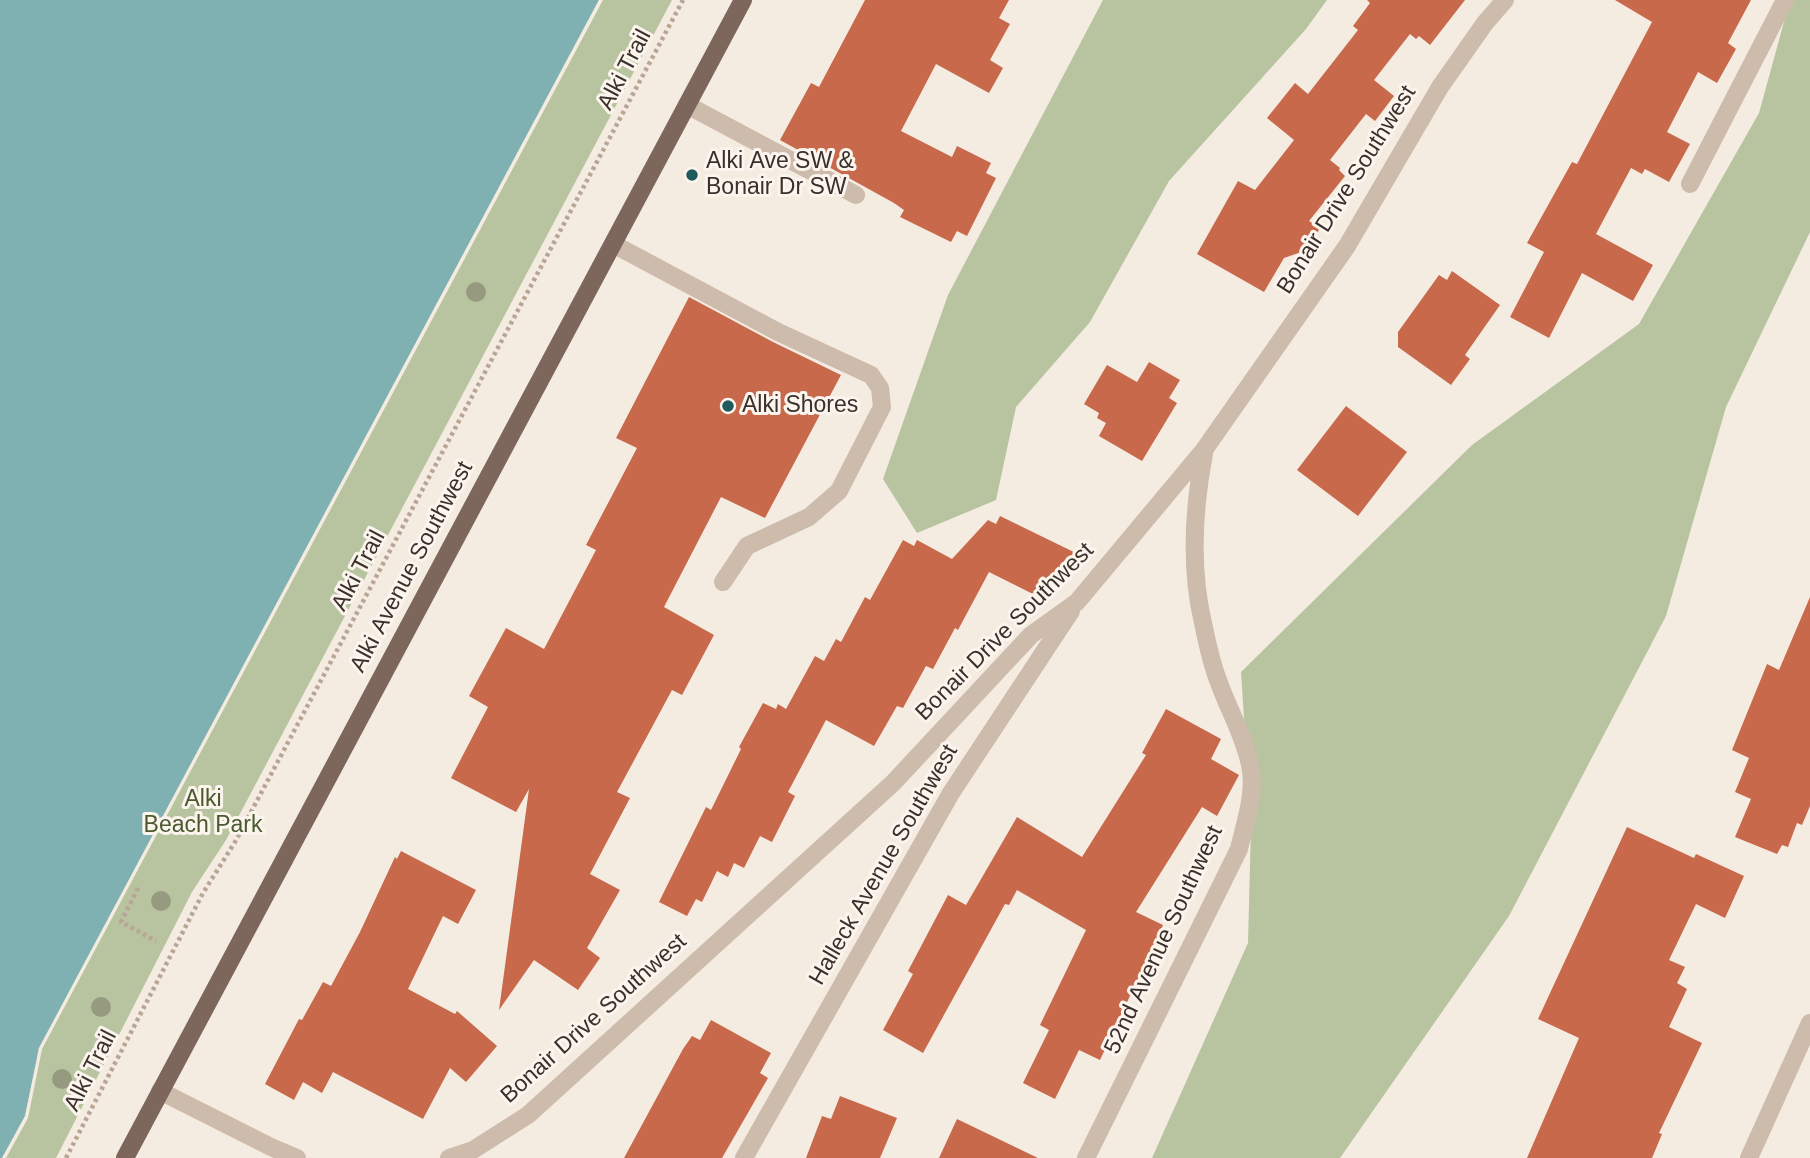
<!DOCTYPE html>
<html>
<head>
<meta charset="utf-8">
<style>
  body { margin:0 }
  canvas { display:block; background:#f4ebe1 }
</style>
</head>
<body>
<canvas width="1810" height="1158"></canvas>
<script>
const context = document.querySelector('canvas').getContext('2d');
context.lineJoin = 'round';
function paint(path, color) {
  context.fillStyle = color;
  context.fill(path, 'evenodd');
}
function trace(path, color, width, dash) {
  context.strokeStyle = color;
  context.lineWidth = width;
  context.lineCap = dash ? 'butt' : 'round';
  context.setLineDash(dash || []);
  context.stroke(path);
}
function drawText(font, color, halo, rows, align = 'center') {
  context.font = font + ' Helvetica,sans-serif';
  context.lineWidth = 6;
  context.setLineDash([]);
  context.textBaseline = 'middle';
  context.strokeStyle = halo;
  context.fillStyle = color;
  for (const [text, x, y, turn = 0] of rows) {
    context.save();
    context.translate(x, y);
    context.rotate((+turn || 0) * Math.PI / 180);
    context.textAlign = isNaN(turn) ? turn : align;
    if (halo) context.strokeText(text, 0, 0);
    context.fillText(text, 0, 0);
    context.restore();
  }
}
paint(new Path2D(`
  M 599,0 L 672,0 L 226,840 L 192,892 L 56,1158 L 2,1158 L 39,1048 Z
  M 1103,0 L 1327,0 L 1306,29 L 1169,181 L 1090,322 L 1016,407 L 996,500 L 917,533 L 883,479 L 948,295 Z
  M 1790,0 L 1810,0 L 1810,232 L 1726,407 L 1666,616 L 1509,916 L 1340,1158 L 1152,1158 L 1248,943 L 1251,826 L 1241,672 L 1472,445 L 1639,324 L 1759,113 Z`), '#b8c4a0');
paint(new Path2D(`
  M 0,0 L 599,0 L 39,1048 L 25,1116 L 2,1158 L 0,1158 Z`), '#7fb0b2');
paint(new Path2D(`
  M 599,0 L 603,0 L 42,1049 L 28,1118 L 6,1158 L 2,1158 L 25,1116 L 39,1048 Z`), '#f4ebe1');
paint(new Path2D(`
  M 865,0 L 1009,0 L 999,18 L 1010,24 L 990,60 L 1003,68 L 989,93 L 936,64 L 901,131 L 952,157 L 957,146 L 991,163 L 986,173 L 996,178 L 967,236 L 957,231 L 951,242 L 900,217 L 904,210 L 894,203 L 780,140 L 811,83 L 819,87 Z
  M 1367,0 L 1465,0 L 1430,45 L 1419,36 L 1416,39 L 1410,34 L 1374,80 L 1394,96 L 1375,121 L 1366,114 L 1330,160 L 1340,168 L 1339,170 L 1345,176 L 1309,221 L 1320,228 L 1307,250 L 1284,258 L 1264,292 L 1197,254 L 1238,181 L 1255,190 L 1294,140 L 1267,118 L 1295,83 L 1308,94 L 1358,30 L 1353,26 L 1370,3 Z
  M 1615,0 L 1751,0 L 1728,43 L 1736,49 L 1717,83 L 1698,72 L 1667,132 L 1690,144 L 1669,182 L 1645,169 L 1642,174 L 1631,168 L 1596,234 L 1653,265 L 1633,301 L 1582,273 L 1549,338 L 1510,317 L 1544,252 L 1527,243 L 1572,162 L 1577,164 L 1652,22 Z
  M 1452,271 L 1500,305 L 1465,355 L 1470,359 L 1451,385 L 1398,347 L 1398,332 L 1439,275 L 1447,280 Z
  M 689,297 L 773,342 L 841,375 L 765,518 L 721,497 L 664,607 L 714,635 L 682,695 L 672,690 L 617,792 L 630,798 L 590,874 L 620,890 L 587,948 L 600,958 L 578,990 L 534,960 L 499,1010 L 529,789 L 516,812 L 451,778 L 488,707 L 469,696 L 506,628 L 544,649 L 596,550 L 586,545 L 637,448 L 616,438 Z
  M 1149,362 L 1180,380 L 1169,398 L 1177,403 L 1142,461 L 1099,436 L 1106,423 L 1097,418 L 1099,413 L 1084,404 L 1107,365 L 1137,382 Z
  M 1346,406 L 1407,452 L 1358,516 L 1297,470 Z
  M 1000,516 L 1086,558 L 1060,585 L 1049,580 L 1035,595 L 989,572 L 958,630 L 955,628 L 933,669 L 926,666 L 903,708 L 897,706 L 874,746 L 826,720 L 788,792 L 795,796 L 772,842 L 760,836 L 744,868 L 734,863 L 728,877 L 717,871 L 702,902 L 696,899 L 687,916 L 659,902 L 706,807 L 711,810 L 741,749 L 739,747 L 763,703 L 776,709 L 778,704 L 786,709 L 815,656 L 824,661 L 836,639 L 841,642 L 865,597 L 870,600 L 903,540 L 914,546 L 917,540 L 952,559 L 988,520 L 996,524 Z
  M 1810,597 L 1810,806 L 1802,825 L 1797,823 L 1788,847 L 1782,845 L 1777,854 L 1735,837 L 1751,799 L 1735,792 L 1749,758 L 1732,750 L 1767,664 L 1779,670 Z
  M 1166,709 L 1221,739 L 1211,759 L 1239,775 L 1217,816 L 1202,807 L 1136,912 L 1163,925 L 1100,1060 L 1079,1050 L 1055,1099 L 1023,1083 L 1049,1030 L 1040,1025 L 1086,930 L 1017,890 L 1009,905 L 1005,904 L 923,1053 L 883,1030 L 913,974 L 908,971 L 948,895 L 966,905 L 1017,817 L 1082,857 L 1146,755 L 1142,753 Z
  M 1627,827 L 1694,858 L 1696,854 L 1744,876 L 1725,918 L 1696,904 L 1669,960 L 1685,967 L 1677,983 L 1687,989 L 1669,1027 L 1702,1043 L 1659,1133 L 1662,1134 L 1652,1158 L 1527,1158 L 1579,1038 L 1538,1019 Z
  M 401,851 L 476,890 L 458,924 L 443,916 L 408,989 L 455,1014 L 457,1011 L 497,1046 L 466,1082 L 450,1068 L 423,1119 L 333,1072 L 322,1093 L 303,1082 L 294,1100 L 265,1084 L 299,1019 L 302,1020 L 323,982 L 331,986 L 360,932 L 395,857 L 397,859 Z
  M 711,1020 L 771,1053 L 760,1073 L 768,1078 L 722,1158 L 624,1158 L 683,1049 L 692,1036 L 700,1040 Z
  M 840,1096 L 897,1118 L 880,1158 L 806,1158 L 822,1116 L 831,1119 Z
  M 957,1119 L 1038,1158 L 939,1158 Z`), '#c8694b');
trace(new Path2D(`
  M 138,888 L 121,922 L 156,941
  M 66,1158 L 203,893 L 235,842 L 683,0`), '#b9a596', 4.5, [3.5, 3.5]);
trace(new Path2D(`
  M 687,105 L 856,195
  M 1690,184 L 1785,0
  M 613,244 L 778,332 L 871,375 L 880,388 L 882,407 L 839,491 L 809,517 L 747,546 L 723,582
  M 160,1091 L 271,1147 L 297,1158
  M 449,1158 L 473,1150 L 528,1115 L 893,783 L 1031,635 L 1077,602 L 1204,450 L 1347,246 L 1440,87 L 1485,23 L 1505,0
  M 744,1158 L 951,793 L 1071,611
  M 1086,1158 L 1239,849 C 1245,823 1256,792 1250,765 C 1244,735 1228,709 1218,680 C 1211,662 1207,642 1203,623 C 1190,567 1193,511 1204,454
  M 1749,1158 L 1810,1023`), '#cdbbac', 18);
trace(new Path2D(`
  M 125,1158 L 743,0`), '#7d675c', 18);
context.fillStyle = '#969b7f';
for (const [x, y] of [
  [476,292],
  [161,901],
  [101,1007],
  [62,1079]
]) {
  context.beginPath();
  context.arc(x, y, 10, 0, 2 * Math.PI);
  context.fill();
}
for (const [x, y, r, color] of [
  [692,175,7,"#1f5a5e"],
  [728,406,7,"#1f5a5e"]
]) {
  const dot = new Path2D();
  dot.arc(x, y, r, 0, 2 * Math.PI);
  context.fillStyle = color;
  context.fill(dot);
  trace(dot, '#fbf5ee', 2.5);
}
drawText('23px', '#3b302b', '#fbf5ee', [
  ["Alki Trail",625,70,-62],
  ["Bonair Drive Southwest",1347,190,-58],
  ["Alki Avenue Southwest",412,567,-62],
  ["Alki Trail",359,571,-62],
  ["Bonair Drive Southwest",1005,632,-45],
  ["Halleck Avenue Southwest",884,865,-60],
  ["52nd Avenue Southwest",1164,940,-65],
  ["Bonair Drive Southwest",594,1019,-42],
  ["Alki Trail",91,1071,-63]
]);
drawText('23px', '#3b302b', '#fbf5ee', [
  ["Alki Ave SW &",706,162],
  ["Bonair Dr SW",706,188],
  ["Alki Shores",742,406]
], 'left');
drawText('23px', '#4a5a2e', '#fbf5ee', [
  ["Alki",203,800],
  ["Beach Park",203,826]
]);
</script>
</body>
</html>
